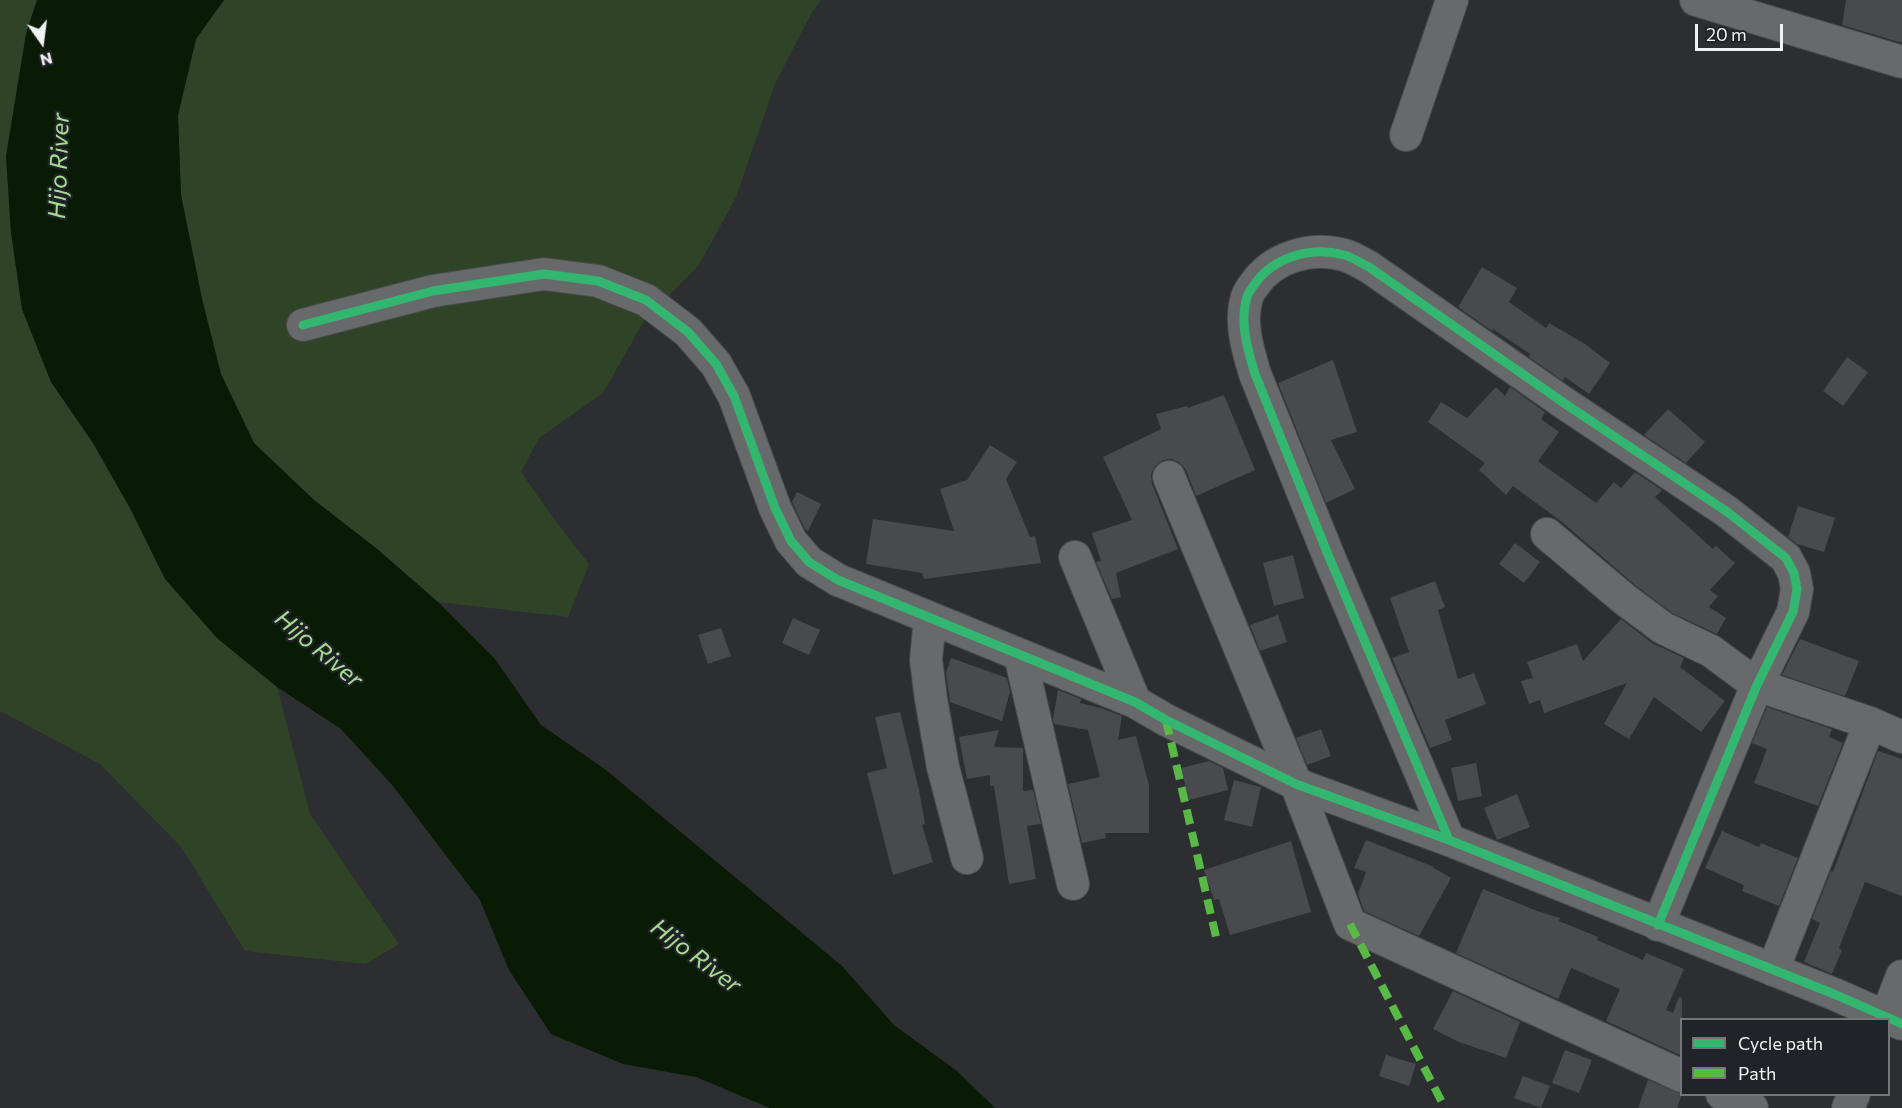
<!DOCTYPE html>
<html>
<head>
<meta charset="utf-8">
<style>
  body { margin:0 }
  #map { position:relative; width:1902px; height:1108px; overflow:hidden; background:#2c2e31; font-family:Commissioner,sans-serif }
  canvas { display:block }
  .legend { position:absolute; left:1680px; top:1018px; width:210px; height:78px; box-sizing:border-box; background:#212328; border:2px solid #74767a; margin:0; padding:8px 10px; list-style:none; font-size:18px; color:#f1f2f5 }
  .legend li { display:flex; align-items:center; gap:12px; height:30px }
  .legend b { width:30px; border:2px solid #74767a }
  .north { position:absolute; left:12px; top:12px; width:60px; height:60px; -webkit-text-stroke:4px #212328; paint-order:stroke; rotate:166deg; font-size:16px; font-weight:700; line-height:24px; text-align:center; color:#f1f2f5 }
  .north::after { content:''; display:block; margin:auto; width:21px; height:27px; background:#f1f2f5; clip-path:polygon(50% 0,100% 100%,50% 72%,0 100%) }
  .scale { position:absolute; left:1695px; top:24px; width:88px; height:27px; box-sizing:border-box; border:3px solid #f1f2f5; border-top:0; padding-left:8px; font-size:18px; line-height:21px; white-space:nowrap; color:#f1f2f5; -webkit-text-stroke:4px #212328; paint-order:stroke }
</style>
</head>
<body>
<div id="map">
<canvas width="1902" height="1108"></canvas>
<ul class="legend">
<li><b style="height:8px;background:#33b770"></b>Cycle path</li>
<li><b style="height:8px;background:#58b947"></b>Path</li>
</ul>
<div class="north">N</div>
<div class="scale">20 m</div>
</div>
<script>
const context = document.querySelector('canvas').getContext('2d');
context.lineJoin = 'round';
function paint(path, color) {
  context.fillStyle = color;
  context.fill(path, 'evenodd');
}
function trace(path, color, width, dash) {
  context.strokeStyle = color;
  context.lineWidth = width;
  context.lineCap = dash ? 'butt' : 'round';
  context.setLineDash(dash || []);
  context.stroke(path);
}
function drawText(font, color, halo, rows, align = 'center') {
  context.font = font + ' Commissioner,sans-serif';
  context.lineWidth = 4.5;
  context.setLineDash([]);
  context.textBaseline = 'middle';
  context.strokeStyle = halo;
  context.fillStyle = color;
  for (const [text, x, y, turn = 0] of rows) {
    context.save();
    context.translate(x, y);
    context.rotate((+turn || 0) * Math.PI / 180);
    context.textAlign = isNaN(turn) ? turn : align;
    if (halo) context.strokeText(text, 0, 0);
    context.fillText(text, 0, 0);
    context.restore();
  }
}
paint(new Path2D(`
  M 0,0 L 37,0 L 26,34 L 6,156 L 11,232 L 22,309 L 51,382 L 93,443 L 131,510 L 165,579 L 217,638 L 277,687 L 310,814 L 399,944 L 366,964 L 245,951 L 182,848 L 100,764 L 0,711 Z
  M 224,0 L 821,0 L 811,14 L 775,84 L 736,197 L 699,265 L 644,321 L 603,393 L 539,438 L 521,472 L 554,519 L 589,564 L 568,617 L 438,602 L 376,548 L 314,500 L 254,443 L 221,374 L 202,299 L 181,195 L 178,116 L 196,39 Z`), '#2f4427');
paint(new Path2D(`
  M 37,0 L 224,0 L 196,39 L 178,115 L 181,195 L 202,299 L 221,374 L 254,443 L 314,500 L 376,548 L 438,602 L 495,659 L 541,725 L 606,770 L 842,966 L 894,1025 L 957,1071 L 995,1108 L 770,1108 L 696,1077 L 623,1064 L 551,1034 L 509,970 L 480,900 L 393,786 L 341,729 L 277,687 L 217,638 L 165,579 L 131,510 L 93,443 L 51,382 L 22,309 L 11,232 L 6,156 L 26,34 Z`), '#0a1b05');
paint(new Path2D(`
  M 1846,0 L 1902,0 L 1902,43 L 1842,25 Z
  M 1482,267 L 1517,288 L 1509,302 L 1546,328 L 1549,323 L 1585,344 L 1610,363 L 1589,394 L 1565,377 L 1563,381 L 1529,357 L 1530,354 L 1493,329 L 1492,331 L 1458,307 Z
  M 1847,357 L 1868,372 L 1843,406 L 1823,391 Z
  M 1333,360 L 1357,432 L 1331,440 L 1355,489 L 1326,503 L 1278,383 Z
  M 1496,387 L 1505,396 L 1510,387 L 1545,412 L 1541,419 L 1559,432 L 1538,461 L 1596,503 L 1614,482 L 1621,488 L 1635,472 L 1662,490 L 1655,497 L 1713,549 L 1716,546 L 1735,563 L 1710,590 L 1718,596 L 1709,607 L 1726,618 L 1717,634 L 1672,613 L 1635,585 L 1562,522 L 1513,486 L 1506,495 L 1479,470 L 1485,463 L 1428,422 L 1441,402 L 1467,418 Z
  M 1224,395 L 1255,470 L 1196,496 L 1186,470 L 1179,462 L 1171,459 L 1163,460 L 1155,466 L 1151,474 L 1152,484 L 1178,549 L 1116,573 L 1121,597 L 1112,599 L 1096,562 L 1101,561 L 1092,533 L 1132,520 L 1103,457 L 1161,429 L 1156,414 L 1187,406 L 1188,408 Z
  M 1668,409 L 1705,442 L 1686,463 L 1644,435 Z
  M 990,445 L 1017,462 L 1006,479 L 1030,537 L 1035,536 L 1041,563 L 924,579 L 922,573 L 866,564 L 873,519 L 954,531 L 940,489 L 967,480 Z
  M 797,492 L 821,504 L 808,531 L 805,529 L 792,502 Z
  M 1798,506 L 1835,518 L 1824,552 L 1797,544 L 1788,537 Z
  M 1515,543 L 1540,562 L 1524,583 L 1499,564 Z
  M 1293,555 L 1304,598 L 1274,606 L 1263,563 Z
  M 1435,581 L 1445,607 L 1438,610 L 1458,679 L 1474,673 L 1486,704 L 1445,720 L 1452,740 L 1430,748 L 1392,658 L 1409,652 L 1390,598 Z
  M 1278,615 L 1287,642 L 1260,651 L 1250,625 Z
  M 793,618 L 820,630 L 809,655 L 782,643 Z
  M 1621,619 L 1652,643 L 1684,658 L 1680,667 L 1725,701 L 1701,732 L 1654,697 L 1629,739 L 1604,724 L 1627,683 L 1544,713 L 1540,700 L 1529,704 L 1521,681 L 1533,678 L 1527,662 L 1577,644 L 1583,661 Z
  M 721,628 L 731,656 L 708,664 L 698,635 Z
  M 1800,639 L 1859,661 L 1845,696 L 1782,675 Z
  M 951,658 L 1007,678 L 1010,692 L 1002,721 L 950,702 L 946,673 Z
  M 1058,690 L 1081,699 L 1080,703 L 1101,708 L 1122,716 L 1118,740 L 1136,736 L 1149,785 L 1149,833 L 1105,833 L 1106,838 L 1082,843 L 1068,784 L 1100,777 L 1088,730 L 1054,724 L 1053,719 Z
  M 1767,707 L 1832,729 L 1829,737 L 1843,743 L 1818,806 L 1754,783 L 1767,749 L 1752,743 Z
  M 900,712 L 919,790 L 925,824 L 922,825 L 933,862 L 893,875 L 867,773 L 887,768 L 875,717 Z
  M 1321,729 L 1331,756 L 1307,765 L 1296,738 Z
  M 999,730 L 994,747 L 1023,748 L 1023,791 L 1033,790 L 1041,824 L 1027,826 L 1036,879 L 1009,884 L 994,786 L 990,786 L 990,775 L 967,779 L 959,737 Z
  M 1878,751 L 1902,759 L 1902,896 L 1865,882 L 1839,948 L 1842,950 L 1832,974 L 1804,962 L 1820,923 L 1812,919 L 1831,871 L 1833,872 Z
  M 1209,761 L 1223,768 L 1228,790 L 1189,800 L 1181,768 Z
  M 1476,763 L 1482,796 L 1458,801 L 1451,768 Z
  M 1234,780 L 1261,787 L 1252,827 L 1224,820 Z
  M 1517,794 L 1530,827 L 1497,840 L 1484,808 Z
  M 1722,831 L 1759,847 L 1761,843 L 1798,858 L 1779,906 L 1742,891 L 1744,885 L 1705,868 Z
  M 1366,840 L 1434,867 L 1432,867 L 1451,878 L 1419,936 L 1364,911 L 1358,894 L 1366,872 L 1354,868 Z
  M 1291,841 L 1311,912 L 1230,935 L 1219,899 L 1214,900 L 1204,870 Z
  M 1483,889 L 1537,911 L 1560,918 L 1559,921 L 1598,937 L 1597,940 L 1643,960 L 1646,953 L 1684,969 L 1666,1010 L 1673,1013 L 1679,997 L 1682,998 L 1682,1056 L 1606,1021 L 1620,989 L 1571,968 L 1558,999 L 1456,953 Z
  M 1453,991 L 1520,1022 L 1506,1058 L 1459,1042 L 1433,1029 Z
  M 1565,1050 L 1592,1060 L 1579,1093 L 1552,1083 Z
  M 1386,1055 L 1416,1064 L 1409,1086 L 1379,1076 Z
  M 1523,1076 L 1550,1086 L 1541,1108 L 1514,1098 Z
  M 1648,1080 L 1682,1094 L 1677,1108 L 1638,1108 Z`), '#494a4d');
const street = new Path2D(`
  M 1696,0 L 1902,62
  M 1406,135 L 1452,0
  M 303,325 L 433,291 L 544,274 L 598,281 L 646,300 L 688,332 L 716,364 L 734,396 L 775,508 L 791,541 L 809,562 L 838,580 L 1135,702 L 1166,720 L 1296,784 L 1449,840 L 1834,994 L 1902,1024
  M 1169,477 L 1296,784 L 1350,924 L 1682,1076
  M 1547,534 L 1624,599 L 1663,628 L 1711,651 L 1757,685 L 1870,723 L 1902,737
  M 1075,557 L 1135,702
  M 930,618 L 926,660 L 931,699 L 943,767 L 967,858
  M 1020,655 L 1073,884
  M 1449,840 L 1329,557 L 1255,374 C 1248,350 1239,323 1247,297 C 1248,293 1251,289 1254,285 C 1273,257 1311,246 1344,255 C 1352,257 1361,263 1369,267 L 1564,403 L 1726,511 L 1786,558 L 1794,573 L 1797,589 L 1793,612 L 1757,685 L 1658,925
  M 1773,970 L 1870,723
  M 1885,1020 L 1902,976
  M 1722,1094 L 1752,1108
  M 1848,1108 L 1854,1094`);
trace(street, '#494b4d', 34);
trace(street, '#68696b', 32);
trace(new Path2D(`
  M 1166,720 L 1217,941
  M 1350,924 L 1445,1108`), '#58b947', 8, [15, 8]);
trace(new Path2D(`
  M 303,325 L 433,291 L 544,274 L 598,281 L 646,300 L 688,332 L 716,364 L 734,396 L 775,508 L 791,541 L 809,562 L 838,580 L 1135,702 L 1166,720 L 1296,784 L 1449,840 L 1834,994 L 1902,1024
  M 1449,840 L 1329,557 L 1255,374 C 1248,350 1239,323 1247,297 C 1248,293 1251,289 1254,285 C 1273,257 1311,246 1344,255 C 1352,257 1361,263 1369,267 L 1564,403 L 1726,511 L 1786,558 L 1794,573 L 1797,589 L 1793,612 L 1757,685 L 1658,925`), '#33b770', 9);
drawText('italic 24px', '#a6de8f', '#212328', [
  ["Hijo River",59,166,-88],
  ["Hijo River",319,649,40],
  ["Hijo River",696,956,37]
]);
</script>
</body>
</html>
